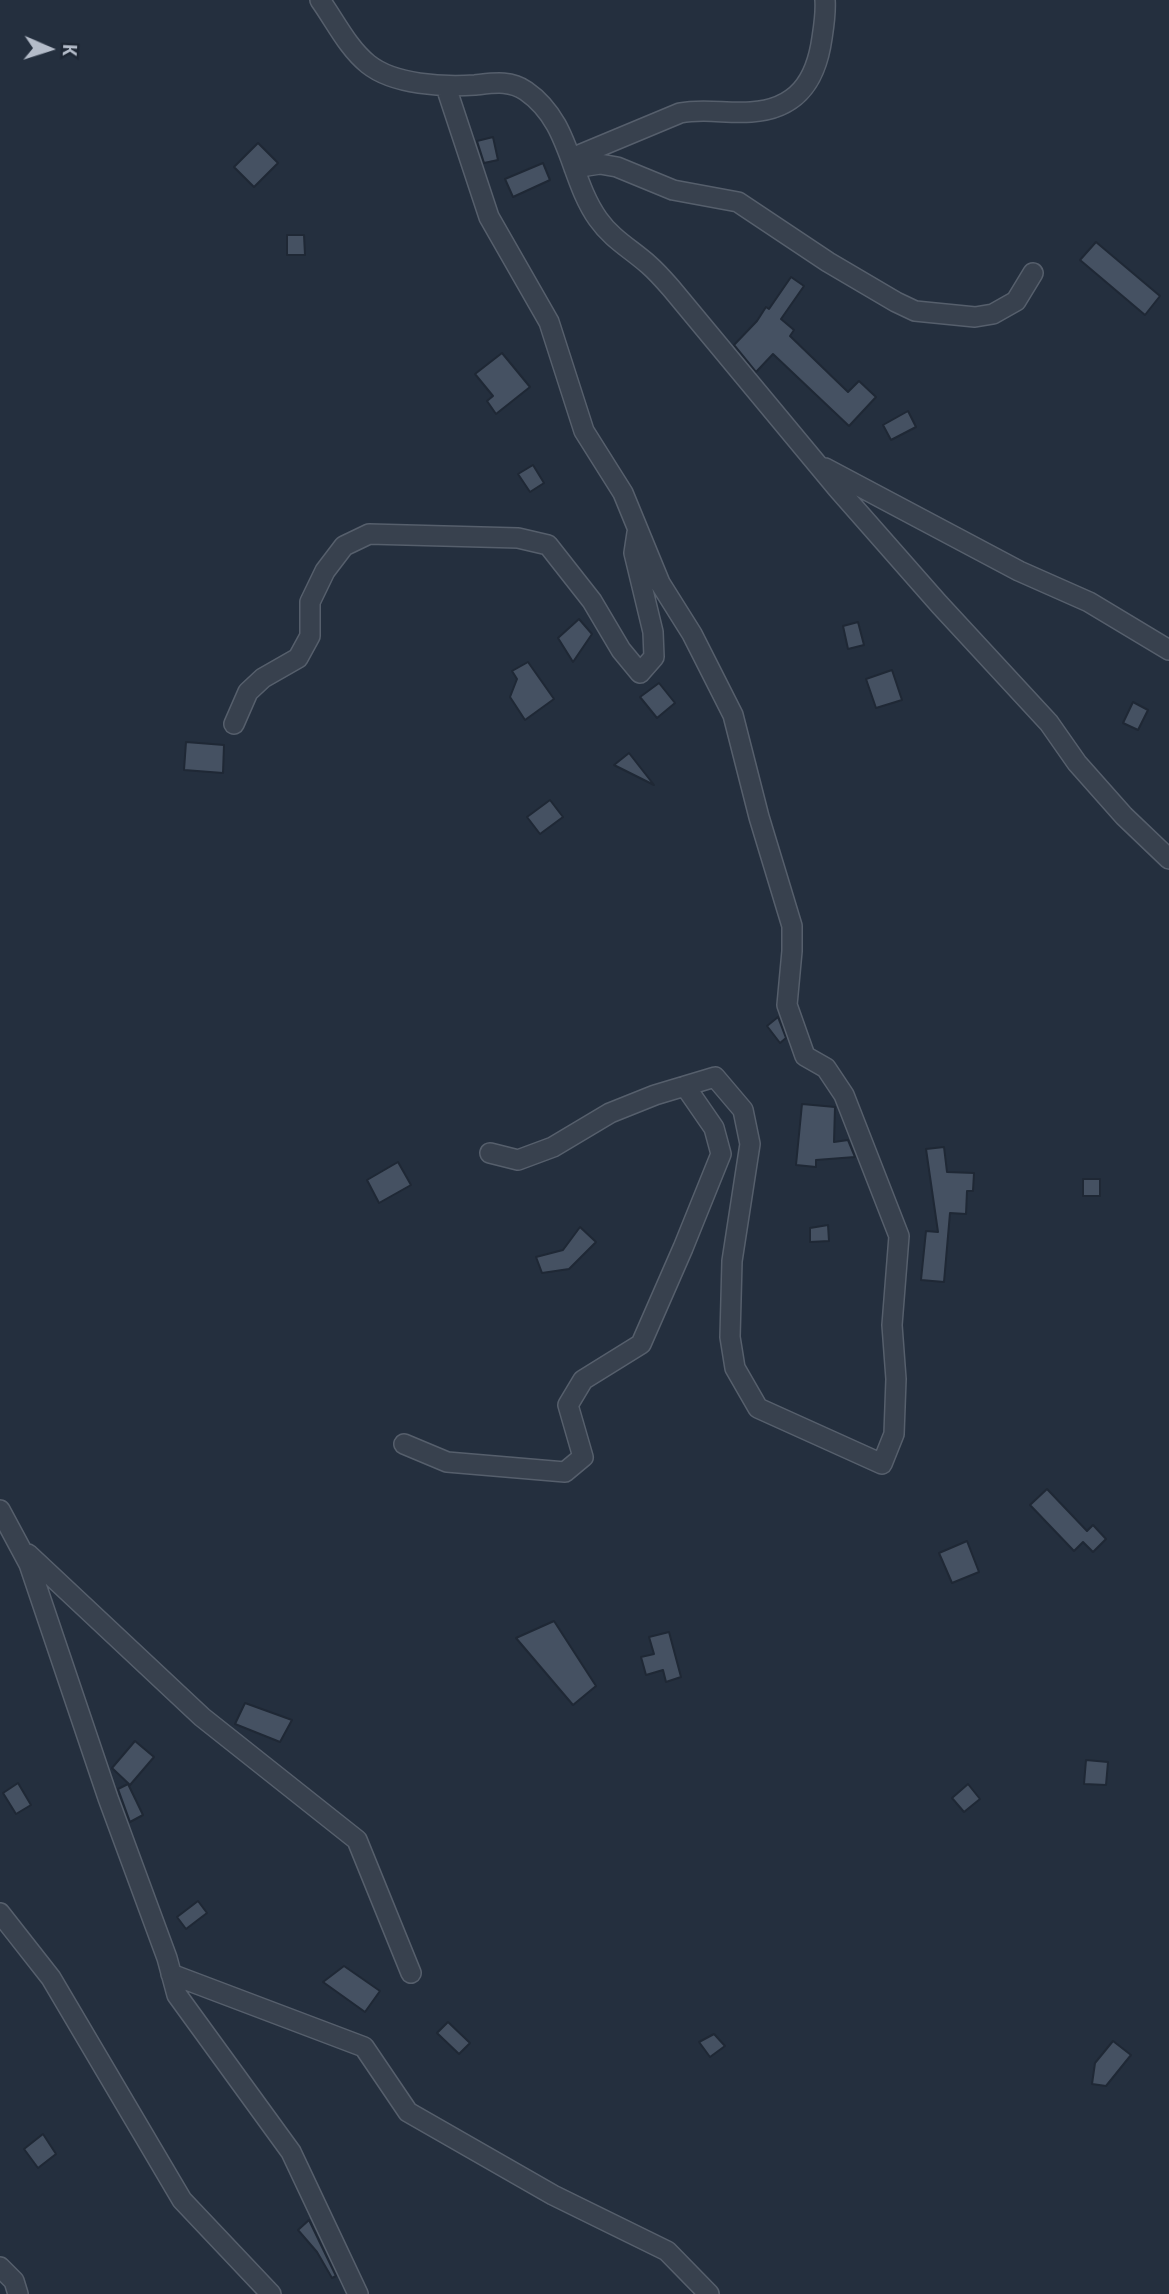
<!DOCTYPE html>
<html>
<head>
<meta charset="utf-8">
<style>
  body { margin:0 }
  #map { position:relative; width:1169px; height:2294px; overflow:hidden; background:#242f3e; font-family:"Exo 2",sans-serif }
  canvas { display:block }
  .north { position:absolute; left:14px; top:14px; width:70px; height:70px; -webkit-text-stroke:5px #1d2633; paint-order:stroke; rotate:93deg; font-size:19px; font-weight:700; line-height:28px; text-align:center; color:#b4bcc9 }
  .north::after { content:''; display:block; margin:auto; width:24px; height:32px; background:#b4bcc9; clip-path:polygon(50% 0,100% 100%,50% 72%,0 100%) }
</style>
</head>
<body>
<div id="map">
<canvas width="1169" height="2294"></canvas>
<div class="north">K</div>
</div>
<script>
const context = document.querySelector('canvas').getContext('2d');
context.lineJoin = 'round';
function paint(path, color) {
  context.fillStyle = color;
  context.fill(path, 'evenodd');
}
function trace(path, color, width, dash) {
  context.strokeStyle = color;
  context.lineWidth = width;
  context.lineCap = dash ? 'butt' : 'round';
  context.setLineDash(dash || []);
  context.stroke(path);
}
const building = new Path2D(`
  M 493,137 L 498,160 L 484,163 L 477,141 Z
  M 258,143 L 278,163 L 254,187 L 234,167 Z
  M 543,163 L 550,180 L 513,197 L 505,179 Z
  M 287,235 L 304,235 L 305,255 L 287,255 Z
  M 1096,242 L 1160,296 L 1145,315 L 1080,260 Z
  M 791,277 L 804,286 L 781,319 L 794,330 L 790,336 L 848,392 L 859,381 L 876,397 L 849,426 L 773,354 L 756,372 L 734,345 L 757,321 L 766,307 L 769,309 Z
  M 502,353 L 530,387 L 496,414 L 487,401 L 493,396 L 475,374 Z
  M 908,411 L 916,427 L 891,440 L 883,425 Z
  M 533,465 L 544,483 L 530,492 L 518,474 Z
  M 579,619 L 592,634 L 573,662 L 558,638 Z
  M 858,622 L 864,645 L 848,649 L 843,626 Z
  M 528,662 L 554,699 L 525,720 L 510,697 L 517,679 L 512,671 Z
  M 892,670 L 902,700 L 876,708 L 866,679 Z
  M 659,683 L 675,703 L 657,718 L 640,697 Z
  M 1133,702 L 1148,710 L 1138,730 L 1123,723 Z
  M 186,742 L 224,745 L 223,773 L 184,770 Z
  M 629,753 L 654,785 L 614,765 Z
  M 550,800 L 563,817 L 540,834 L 527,817 Z
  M 778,1017 L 786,1038 L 780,1043 L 767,1026 Z
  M 802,1104 L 835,1107 L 834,1142 L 848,1140 L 855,1157 L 816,1160 L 816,1167 L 796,1165 Z
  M 944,1147 L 947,1172 L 974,1173 L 973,1191 L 967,1191 L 966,1214 L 950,1213 L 944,1282 L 921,1280 L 926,1231 L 938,1232 L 926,1149 Z
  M 398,1162 L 411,1185 L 379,1203 L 367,1180 Z
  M 1083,1179 L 1100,1179 L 1100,1196 L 1083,1196 Z
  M 828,1225 L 829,1241 L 810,1242 L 810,1228 Z
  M 580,1227 L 596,1242 L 569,1269 L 542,1273 L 536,1257 L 563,1250 Z
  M 1047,1489 L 1087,1531 L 1093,1525 L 1106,1539 L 1093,1552 L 1083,1542 L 1074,1551 L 1030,1505 Z
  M 967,1541 L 979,1572 L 952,1583 L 939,1553 Z
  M 554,1621 L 596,1686 L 573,1705 L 516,1638 Z
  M 669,1632 L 681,1677 L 666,1682 L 663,1670 L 646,1675 L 641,1657 L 654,1654 L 649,1637 Z
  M 245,1703 L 292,1720 L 280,1742 L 235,1724 Z
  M 135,1741 L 154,1757 L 130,1785 L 112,1768 Z
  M 1086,1760 L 1108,1762 L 1106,1785 L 1084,1784 Z
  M 18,1783 L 31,1805 L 16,1814 L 3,1793 Z
  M 128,1784 L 143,1815 L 130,1822 L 118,1789 Z
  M 968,1784 L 980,1799 L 964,1812 L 952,1798 Z
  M 198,1901 L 207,1913 L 186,1929 L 177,1917 Z
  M 344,1966 L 380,1991 L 365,2012 L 323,1982 Z
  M 448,2022 L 470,2043 L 459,2054 L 437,2033 Z
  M 714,2034 L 725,2046 L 710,2057 L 699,2042 Z
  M 1113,2041 L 1131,2055 L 1106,2086 L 1092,2084 L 1095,2063 Z
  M 43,2134 L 56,2154 L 38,2168 L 24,2149 Z
  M 309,2220 L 336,2276 L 332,2278 L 317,2252 L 298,2230 Z`);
paint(building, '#455162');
trace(building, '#1f2835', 2);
const minor = new Path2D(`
  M 320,0 C 335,21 348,48 368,64 C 394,85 443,87 475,85 C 494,83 510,80 526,91 C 571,122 569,178 598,219 C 612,239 631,249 649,265 C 657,272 664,280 671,288 L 837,488 L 939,604 L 1049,723 L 1077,763 L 1124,816 L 1169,859
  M 446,87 L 489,217 L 549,322 L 584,431 L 623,493 L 660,583 L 692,634 L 733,715 L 759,817 L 792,926 L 792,951 L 787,1005 L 805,1056 L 826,1068 L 844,1095 L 899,1236 L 892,1325 L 896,1379 L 894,1434 L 882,1464 L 758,1408 L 735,1368 L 730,1337 L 732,1261 L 750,1144 L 743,1110 L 715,1077 L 655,1095 L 610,1113 L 553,1147 L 518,1160 L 490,1153
  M 572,158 L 680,113 C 704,108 727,114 751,112 C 797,109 816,81 822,38 C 824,25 826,13 825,0
  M 574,168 L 600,164 L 617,167 L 673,190 L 738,202 L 828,262 L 896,302 L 915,311 L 975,317 L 993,314 L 1016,301 L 1033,273
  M 825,468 L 1019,571 L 1089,602 L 1169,650
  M 234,724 L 248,692 L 263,678 L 298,658 L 310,636 L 310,602 L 325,571 L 344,546 L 369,534 L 518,538 L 548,545 L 592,601 L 621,650 L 640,673 L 654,657 L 653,632 L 634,553 L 637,533
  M 404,1444 L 447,1462 L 565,1472 L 583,1457 L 568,1405 L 583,1380 L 641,1344 L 683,1248 L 721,1154 L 714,1128 L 685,1086
  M 0,1510 L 29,1564 L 108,1798 L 167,1958 L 177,1995 L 291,2152 L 358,2294
  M 28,1554 L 202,1717 L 357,1840 L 411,1973
  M 0,1913 L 51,1978 L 182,2200 L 271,2294
  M 171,1974 L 364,2047 L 408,2112 L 553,2195 L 667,2251 L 709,2294
  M 0,2267 L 14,2281 L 18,2294`);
trace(minor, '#565f6c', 22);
trace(minor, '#38414e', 19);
</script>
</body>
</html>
